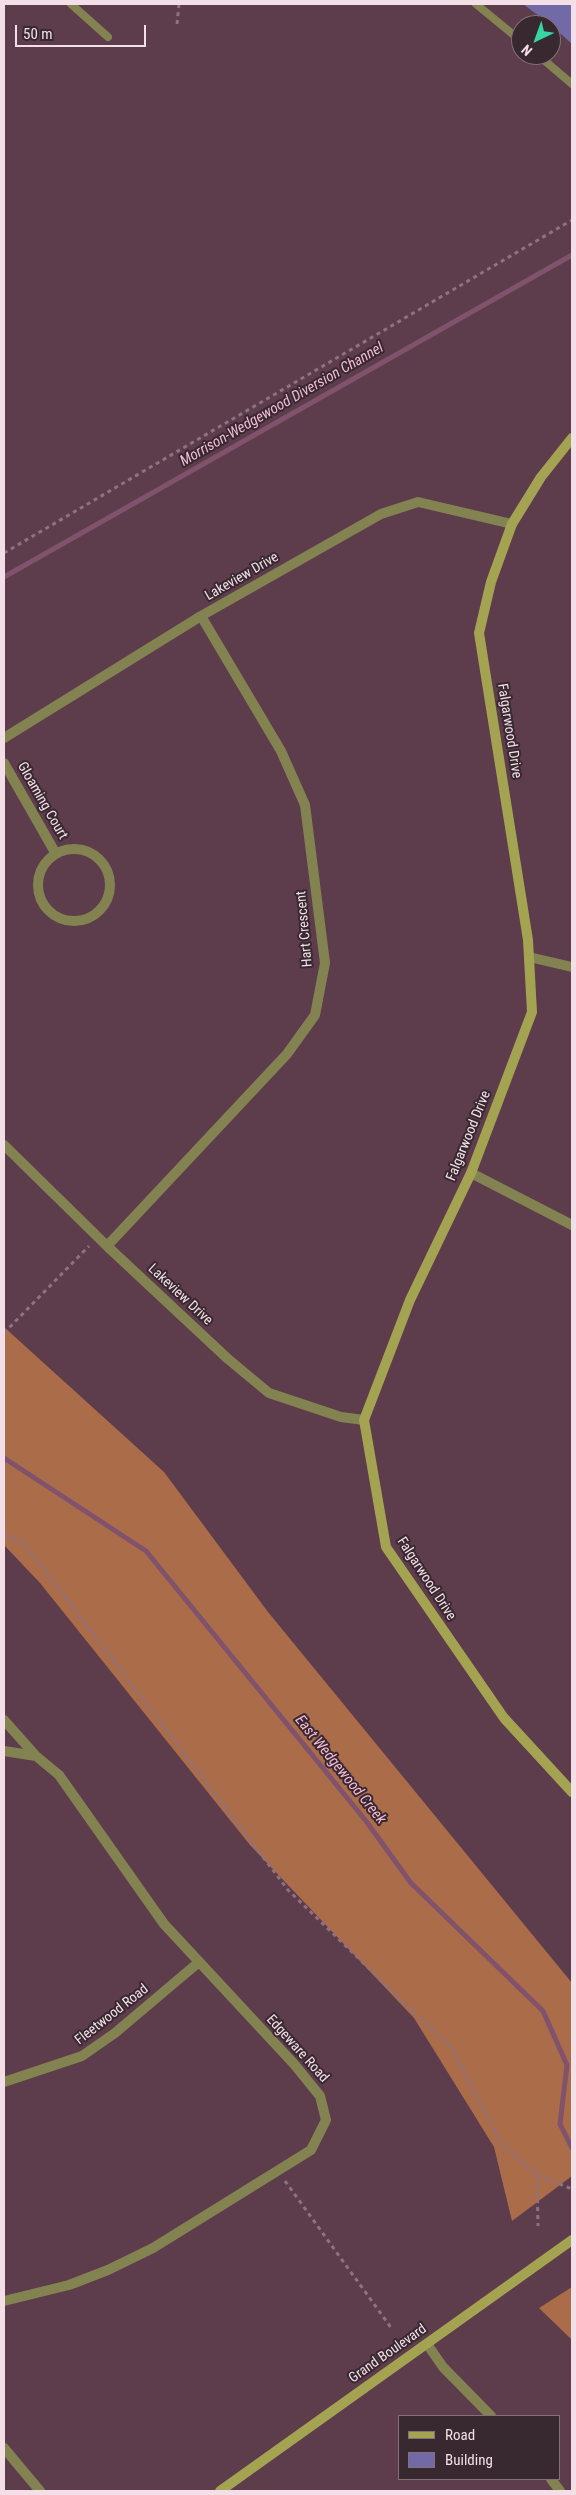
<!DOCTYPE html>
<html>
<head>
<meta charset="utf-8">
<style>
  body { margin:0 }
  #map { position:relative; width:576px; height:2495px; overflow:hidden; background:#5d3c4c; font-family:"Roboto Condensed",sans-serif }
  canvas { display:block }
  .frame { position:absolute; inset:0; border:5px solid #f4dfe8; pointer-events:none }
  .legend { position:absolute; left:398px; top:2415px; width:162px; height:65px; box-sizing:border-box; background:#382830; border:1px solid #83717a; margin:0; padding:6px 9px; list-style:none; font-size:15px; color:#f4dfe8 }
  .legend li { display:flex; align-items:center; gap:10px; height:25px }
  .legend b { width:25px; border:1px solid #83717a }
  .north { position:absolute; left:511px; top:15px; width:50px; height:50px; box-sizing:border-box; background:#382830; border:1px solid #83717a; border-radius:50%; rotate:222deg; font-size:14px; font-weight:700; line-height:20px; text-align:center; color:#f4dfe8 }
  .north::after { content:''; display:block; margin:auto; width:18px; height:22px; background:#37d4a6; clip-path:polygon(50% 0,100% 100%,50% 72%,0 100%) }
  .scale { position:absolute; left:15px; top:25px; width:131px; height:22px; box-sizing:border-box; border:2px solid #f4dfe8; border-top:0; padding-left:6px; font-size:15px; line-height:18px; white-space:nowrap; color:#f4dfe8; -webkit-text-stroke:4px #382830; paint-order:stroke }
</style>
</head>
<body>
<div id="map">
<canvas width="576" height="2495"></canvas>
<div class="frame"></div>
<ul class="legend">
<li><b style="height:6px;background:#a4a352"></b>Road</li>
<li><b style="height:14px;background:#716aa7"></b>Building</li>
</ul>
<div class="north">N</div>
<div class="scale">50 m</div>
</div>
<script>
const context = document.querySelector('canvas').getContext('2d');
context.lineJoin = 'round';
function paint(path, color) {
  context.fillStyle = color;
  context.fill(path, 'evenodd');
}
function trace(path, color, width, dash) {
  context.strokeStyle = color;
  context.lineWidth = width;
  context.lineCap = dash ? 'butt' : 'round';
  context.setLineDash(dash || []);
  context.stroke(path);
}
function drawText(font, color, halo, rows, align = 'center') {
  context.font = font + ' "Roboto Condensed",sans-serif';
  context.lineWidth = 4;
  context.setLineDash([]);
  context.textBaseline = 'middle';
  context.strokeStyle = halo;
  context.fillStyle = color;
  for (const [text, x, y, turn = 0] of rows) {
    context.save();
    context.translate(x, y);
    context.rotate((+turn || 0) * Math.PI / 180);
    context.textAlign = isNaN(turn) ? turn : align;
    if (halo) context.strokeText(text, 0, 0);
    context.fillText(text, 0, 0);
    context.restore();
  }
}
paint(new Path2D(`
  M 4,1327 L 164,1472 L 268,1612 L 572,1983 L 572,2176 L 512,2221 L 494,2147 L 414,2018 L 250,1845 L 40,1583 L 4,1545 Z
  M 572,2287 L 572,2340 L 539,2308 Z`), '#ab6c4a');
trace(new Path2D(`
  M 4,577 L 572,255
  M 4,1458 L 146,1551 L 366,1821 L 411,1883 L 543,2011 L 567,2065 L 560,2124 L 572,2148`), '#80526b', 5);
paint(new Path2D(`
  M 523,4 L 572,4 L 572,44 L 551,25 Z`), '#716aa7');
trace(new Path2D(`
  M 177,24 L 179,4
  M 4,553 L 572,220
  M 4,1333 L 89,1246
  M 4,1535 L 24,1543 L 288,1890 L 452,2049 L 502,2144 L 537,2175 L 572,2189
  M 537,2175 L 538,2226
  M 285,2181 L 392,2329`), '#8f7280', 3, [4, 4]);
trace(new Path2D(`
  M 71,4 L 108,37
  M 476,4 L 521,41
  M 538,55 L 572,84`), '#838351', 8);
trace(new Path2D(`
  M 4,738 L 201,616 L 381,514 L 418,502 L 512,524
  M 4,763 L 56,854
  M38 885a36 36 0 1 1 72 0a36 36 0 1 1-72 0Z
  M 529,957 L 572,967
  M 4,1145 L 107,1246 L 228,1359 L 269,1393 L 341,1417 L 364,1420
  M 471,1173 L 572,1225
  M 107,1246 L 287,1054 L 315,1015 L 325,963 L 305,805 L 281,751 L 201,616
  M 4,1720 L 36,1756 L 59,1775 L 164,1924 L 294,2064 L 320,2096 L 326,2120 L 311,2150 L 153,2248 L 108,2270 L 69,2285 L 4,2301
  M 4,1751 L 36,1756
  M 4,2082 L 82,2056 L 115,2033 L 199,1962
  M 427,2344 L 443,2367 L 491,2416
  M 4,2448 L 40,2491
  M 551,2479 L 560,2491`), '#838351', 10);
trace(new Path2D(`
  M 572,438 L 541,477 L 512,524 L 491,582 L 479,633 L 528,940 L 532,1012 L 471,1173 L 410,1300 L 364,1420 L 386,1547 L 504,1718 L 572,1792
  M 220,2491 L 572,2240`), '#a4a352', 10);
drawText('14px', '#f4dfe8', '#382830', [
  ["Lakeview Drive",242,577,-30],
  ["Falgarwood Drive",509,731,81],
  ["Gloaming Court",42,801,60],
  ["Hart Crescent",305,929,-95],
  ["Falgarwood Drive",469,1136,-68],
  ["Lakeview Drive",180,1295,43],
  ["Falgarwood Drive",426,1579,57],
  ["Fleetwood Road",112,2015,-38],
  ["Edgeware Road",297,2049,48],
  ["Grand Boulevard",388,2354,-35]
]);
drawText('italic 15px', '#f5bbd7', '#382830', [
  ["Morrison-Wedgewood Diversion Channel",282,405,-30],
  ["East Wedgewood Creek",340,1770,51]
]);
</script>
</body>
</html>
